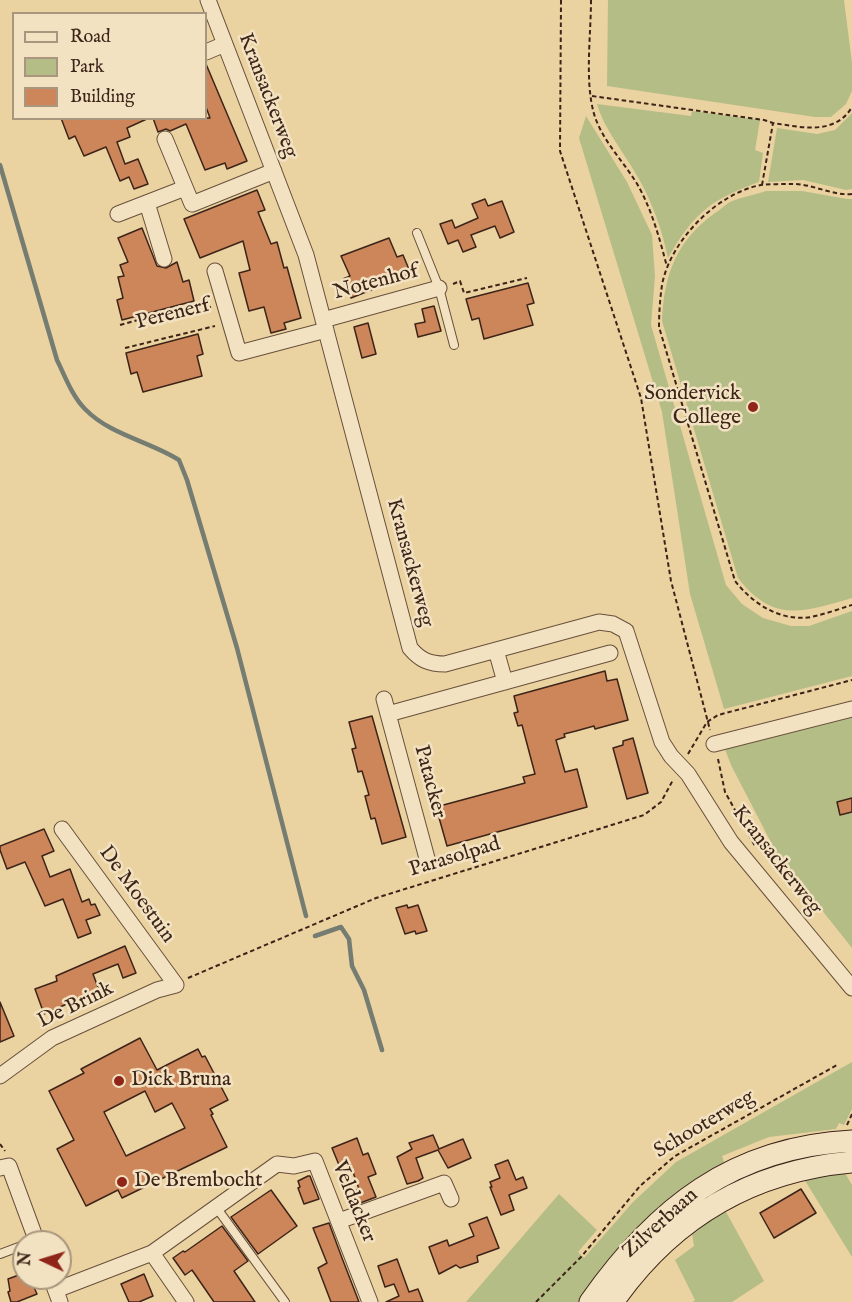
<!DOCTYPE html>
<html>
<head>
<meta charset="utf-8">
<style>
  body { margin:0 }
  #map { position:relative; width:852px; height:1302px; overflow:hidden; background:#ebd2a1; font-family:"IM FELL English",serif }
  canvas { display:block }
  .legend { position:absolute; left:12px; top:12px; width:195px; height:108px; box-sizing:border-box; background:#f2e2c2; border:2px solid #aa967e; margin:0; padding:8px 10px; list-style:none; font-size:18px; color:#3d2419 }
  .legend li { display:flex; align-items:center; gap:12px; height:30px }
  .legend b { width:30px; border:2px solid #aa967e }
  .north { position:absolute; left:12px; top:1230px; width:60px; height:60px; box-sizing:border-box; background:#f2e2c2; border:2px solid #aa967e; border-radius:50%; rotate:274deg; font-size:16px; font-weight:700; line-height:24px; text-align:center; color:#3d2419 }
  .north::after { content:''; display:block; margin:auto; width:21px; height:27px; background:#8f2418; clip-path:polygon(50% 0,100% 100%,50% 72%,0 100%) }
</style>
</head>
<body>
<div id="map">
<canvas width="852" height="1302"></canvas>
<ul class="legend">
<li><b style="height:8px;background:#f2e2c2"></b>Road</li>
<li><b style="height:16px;background:#b5bd86"></b>Park</li>
<li><b style="height:16px;background:#cc865a"></b>Building</li>
</ul>
<div class="north">N</div>
</div>
<script>
const context = document.querySelector('canvas').getContext('2d');
context.lineJoin = 'round';
function paint(path, color) {
  context.fillStyle = color;
  context.fill(path, 'evenodd');
}
function trace(path, color, width, dash) {
  context.strokeStyle = color;
  context.lineWidth = width;
  context.lineCap = dash ? 'butt' : 'round';
  context.setLineDash(dash || []);
  context.stroke(path);
}
function drawText(font, color, halo, rows, align = 'center') {
  context.font = font + ' "IM FELL English",serif';
  context.lineWidth = 5;
  context.setLineDash([]);
  context.textBaseline = 'middle';
  context.strokeStyle = halo;
  context.fillStyle = color;
  for (const [text, x, y, turn = 0] of rows) {
    context.save();
    context.translate(x, y);
    context.rotate((+turn || 0) * Math.PI / 180);
    context.textAlign = isNaN(turn) ? turn : align;
    if (halo) context.strokeText(text, 0, 0);
    context.fillText(text, 0, 0);
    context.restore();
  }
}
paint(new Path2D(`
  M 608,0 L 844,0 L 852,63 L 852,91 L 846,104 L 831,117 L 815,117 L 607,86 Z
  M 597,104 L 691,116 L 692,111 L 760,120 L 755,150 L 763,153 L 759,182 C 710,200 694,213 668,258 C 662,229 651,199 636,174 C 623,151 604,129 597,104 Z
  M 852,113 L 852,189 L 846,190 L 803,180 L 768,182 L 777,128 L 817,134 L 835,130 Z
  M 586,116 L 627,182 L 652,235 L 655,276 L 651,325 L 726,585 L 742,604 L 763,618 L 791,626 L 809,626 L 852,611 L 852,676 L 724,709 L 690,594 L 662,412 L 579,138 Z
  M 766,191 L 802,191 L 847,199 L 852,199 L 852,598 C 803,612 774,624 738,578 L 662,321 C 664,275 676,241 715,213 C 720,210 725,205 730,202 C 741,197 754,195 766,191 Z
  M 852,711 L 852,948 L 777,854 L 732,767 L 724,747 Z
  M 852,1062 L 852,1109 L 844,1125 L 839,1123 L 836,1129 L 769,1137 L 722,1156 L 724,1162 L 683,1194 L 585,1302 L 466,1302 L 559,1194 L 597,1230 L 578,1252 L 584,1258 L 633,1202 L 676,1162 Z
  M 842,1168 L 852,1185 L 852,1257 L 801,1174 Z
  M 725,1210 L 764,1281 L 732,1302 L 693,1302 L 695,1300 L 675,1260 L 694,1246 L 692,1233 Z`), '#b5bd86');
trace(new Path2D(`
  M 0,165 L 57,360 C 65,376 72,396 85,409 C 110,435 149,441 179,460 L 187,480 L 237,648 L 306,916
  M 315,936 L 341,927 L 349,939 L 352,966 L 364,990 L 382,1050`), '#757c72', 4.5);
const building = new Path2D(`
  M 206,64 L 247,161 L 227,169 L 225,163 L 205,170 L 186,124 L 170,131 L 166,129 L 158,132 L 153,118 L 210,118 L 206,107 Z
  M 61,118 L 149,118 L 127,128 L 130,137 L 117,142 L 125,164 L 138,159 L 148,184 L 134,189 L 129,177 L 120,181 L 106,147 L 84,156 L 75,136 L 69,139 Z
  M 257,190 L 265,210 L 258,212 L 271,244 L 277,242 L 284,268 L 287,267 L 301,318 L 284,323 L 286,329 L 271,333 L 264,307 L 249,311 L 239,273 L 250,270 L 243,241 L 200,258 L 184,219 Z
  M 485,199 L 488,206 L 502,201 L 514,232 L 500,238 L 495,226 L 471,235 L 476,247 L 463,252 L 458,240 L 448,244 L 440,224 L 452,220 L 455,228 L 478,218 L 472,204 Z
  M 142,228 L 157,266 L 166,268 L 177,262 L 183,282 L 189,280 L 194,301 L 122,320 L 117,300 L 123,298 L 118,277 L 124,276 L 120,265 L 128,262 L 118,238 Z
  M 389,238 L 397,257 L 403,255 L 411,274 L 351,298 L 343,279 L 350,276 L 341,256 Z
  M 528,283 L 534,303 L 527,305 L 533,325 L 484,339 L 479,318 L 472,320 L 466,299 Z
  M 434,306 L 441,331 L 418,337 L 415,324 L 425,322 L 422,309 Z
  M 368,323 L 376,354 L 362,358 L 354,327 Z
  M 198,334 L 203,354 L 197,356 L 202,376 L 143,392 L 137,372 L 131,374 L 126,353 Z
  M 605,671 L 607,681 L 617,679 L 628,720 L 595,729 L 594,726 L 576,731 L 564,734 L 565,737 L 556,740 L 565,772 L 577,769 L 587,807 L 447,846 L 436,807 L 525,783 L 523,777 L 535,774 L 522,725 L 518,726 L 514,713 L 518,712 L 514,696 Z
  M 372,716 L 406,837 L 382,844 L 375,818 L 371,819 L 365,796 L 369,795 L 362,771 L 358,772 L 354,756 L 352,749 L 356,748 L 349,722 Z
  M 633,738 L 648,793 L 627,799 L 613,748 L 623,745 L 623,741 Z
  M 852,798 L 852,812 L 840,815 L 837,802 Z
  M 44,829 L 54,851 L 42,856 L 50,877 L 70,869 L 82,902 L 89,899 L 91,905 L 95,904 L 100,915 L 86,920 L 91,933 L 78,938 L 63,899 L 45,906 L 25,862 L 7,869 L 0,850 L 0,846 Z
  M 407,905 L 408,908 L 418,905 L 427,931 L 416,934 L 415,931 L 405,934 L 396,908 Z
  M 125,946 L 136,973 L 123,978 L 118,964 L 93,974 L 99,990 L 44,1014 L 35,989 L 57,981 L 56,976 Z
  M 0,1002 L 14,1036 L 0,1042 Z
  M 140,1038 L 157,1070 L 198,1049 L 202,1057 L 205,1056 L 228,1100 L 210,1109 L 213,1114 L 211,1115 L 227,1147 L 122,1198 L 118,1190 L 86,1206 L 57,1149 L 74,1140 L 49,1091 L 84,1073 L 81,1069 ZM 145,1091 L 155,1112 L 172,1103 L 185,1128 L 126,1156 L 104,1112 Z
  M 433,1135 L 439,1149 L 463,1139 L 471,1158 L 448,1168 L 438,1150 L 416,1158 L 423,1178 L 418,1181 L 407,1184 L 397,1157 L 412,1149 L 409,1143 Z
  M 357,1138 L 363,1155 L 368,1153 L 376,1174 L 368,1177 L 376,1197 L 350,1207 L 346,1194 L 359,1189 L 349,1161 L 339,1165 L 332,1148 Z
  M 508,1160 L 516,1180 L 523,1177 L 527,1188 L 509,1195 L 514,1210 L 501,1215 L 490,1187 L 492,1187 L 490,1182 L 500,1178 L 495,1165 Z
  M 308,1176 L 310,1176 L 319,1199 L 304,1204 L 298,1188 L 300,1187 L 298,1181 Z
  M 801,1189 L 816,1213 L 774,1238 L 760,1213 Z
  M 271,1190 L 297,1226 L 258,1254 L 231,1217 Z
  M 487,1217 L 499,1248 L 477,1256 L 478,1262 L 460,1268 L 456,1265 L 439,1274 L 429,1247 L 447,1240 L 449,1246 L 474,1236 L 469,1224 Z
  M 329,1223 L 342,1258 L 359,1302 L 331,1302 L 318,1268 L 327,1263 L 313,1228 Z
  M 222,1226 L 248,1261 L 234,1271 L 255,1302 L 214,1302 L 192,1270 L 185,1275 L 173,1258 L 183,1251 L 185,1252 Z
  M 397,1259 L 409,1292 L 418,1289 L 423,1302 L 386,1302 L 399,1296 L 394,1284 L 385,1287 L 378,1266 Z
  M 24,1273 L 24,1278 L 30,1278 L 37,1294 L 17,1302 L 11,1302 L 8,1292 L 10,1291 L 8,1279 Z
  M 144,1274 L 153,1296 L 139,1302 L 129,1302 L 121,1284 Z`);
paint(building, '#cc865a');
trace(building, '#3d2419', 1.5);
const lane = new Path2D(`
  M 417,233 L 439,288 L 454,345
  M 216,1207 L 285,1302
  M 0,1254 L 24,1245`);
const street = new Path2D(`
  M 208,0 L 306,255 L 410,648 C 420,660 429,664 445,664 L 599,622 L 613,624 L 626,631 L 662,742 L 671,756 L 688,774 L 731,842 L 852,988
  M 206,52 L 225,44
  M 165,139 L 192,204 L 274,171
  M 147,203 L 164,259
  M 118,214 L 185,188
  M 215,271 L 239,353 L 326,330
  M 323,320 L 439,288
  M 496,650 L 505,682
  M 384,699 L 428,862
  M 388,714 L 610,653
  M 714,744 L 852,709
  M 0,1076 L 52,1038 L 157,990 L 176,985 L 62,829
  M 0,1168 L 9,1166 L 37,1242
  M 339,1221 L 444,1183 L 451,1199
  M 152,1253 L 186,1302
  M 51,1278 L 60,1302
  M 56,1290 L 152,1253 L 277,1164 L 294,1166 L 315,1161 L 370,1302`);
const secondary = new Path2D(`
  M 590,1302 C 656,1208 733,1147 852,1141
  M 613,1302 C 671,1219 751,1171 852,1162`);
trace(lane, '#68503b', 10);
trace(street, '#68503b', 17);
trace(secondary, '#3d2419', 23);
trace(new Path2D(`
  M 561,0 L 560,151 L 641,398 L 671,581 L 710,730
  M 591,0 C 591,34 585,77 593,110 C 600,140 626,163 640,189 C 653,214 660,240 667,267
  M 592,96 L 764,120 L 773,123
  M 762,185 L 773,123 C 800,127 835,136 852,107
  M 852,194 C 833,196 813,184 793,184 C 783,184 771,184 761,185 C 717,193 670,241 662,285 C 660,299 659,313 659,327 L 735,581 C 753,604 781,622 811,617 C 825,614 839,609 852,605
  M 453,284 L 460,281 L 464,293 L 527,278
  M 120,325 L 200,303 L 202,309 L 211,307
  M 125,348 L 215,326
  M 688,754 L 707,722 L 718,715 L 852,680
  M 718,759 L 725,792 L 755,846
  M 188,978 L 376,898 L 644,815 L 661,802 L 673,780
  M 847,1125 L 852,1114
  M 0,1144 L 5,1151
  M 536,1302 L 581,1257 L 640,1186 L 675,1156 L 837,1065`), '#3d2419', 2, [4.5, 3]);
trace(lane, '#f2e2c2', 8);
trace(street, '#f2e2c2', 15);
trace(secondary, '#f2e2c2', 21);
for (const [x, y, r, color] of [
  [753,407,6,"#8f2418"],
  [119,1081,6,"#8f2418"],
  [122,1182,6,"#8f2418"]
]) {
  const dot = new Path2D();
  dot.arc(x, y, r, 0, 2 * Math.PI);
  context.fillStyle = color;
  context.fill(dot);
  trace(dot, '#f2e2c2', 2);
}
drawText('21px', '#3d2419', '#f2e2c2', [
  ["Kransackerweg",267,96,69],
  ["Notenhof",376,283,-15],
  ["Perenerf",173,315,-14],
  ["Kransackerweg",409,563,75],
  ["Patacker",429,782,75],
  ["Parasolpad",455,858,-17],
  ["Kransackerweg",776,861,52],
  ["De Moestuin",136,895,54],
  ["De Brink",76,1006,-26],
  ["Schooterweg",705,1125,-31],
  ["Veldacker",353,1202,68],
  ["Zilverbaan",661,1224,-42]
]);
drawText('21px', '#3d2419', '#f2e2c2', [
  ["Sondervick",741,395,"right"],
  ["College",741,419,"right"],
  ["Dick Bruna",131,1081],
  ["De Brembocht",134,1182]
], 'left');
</script>
</body>
</html>
